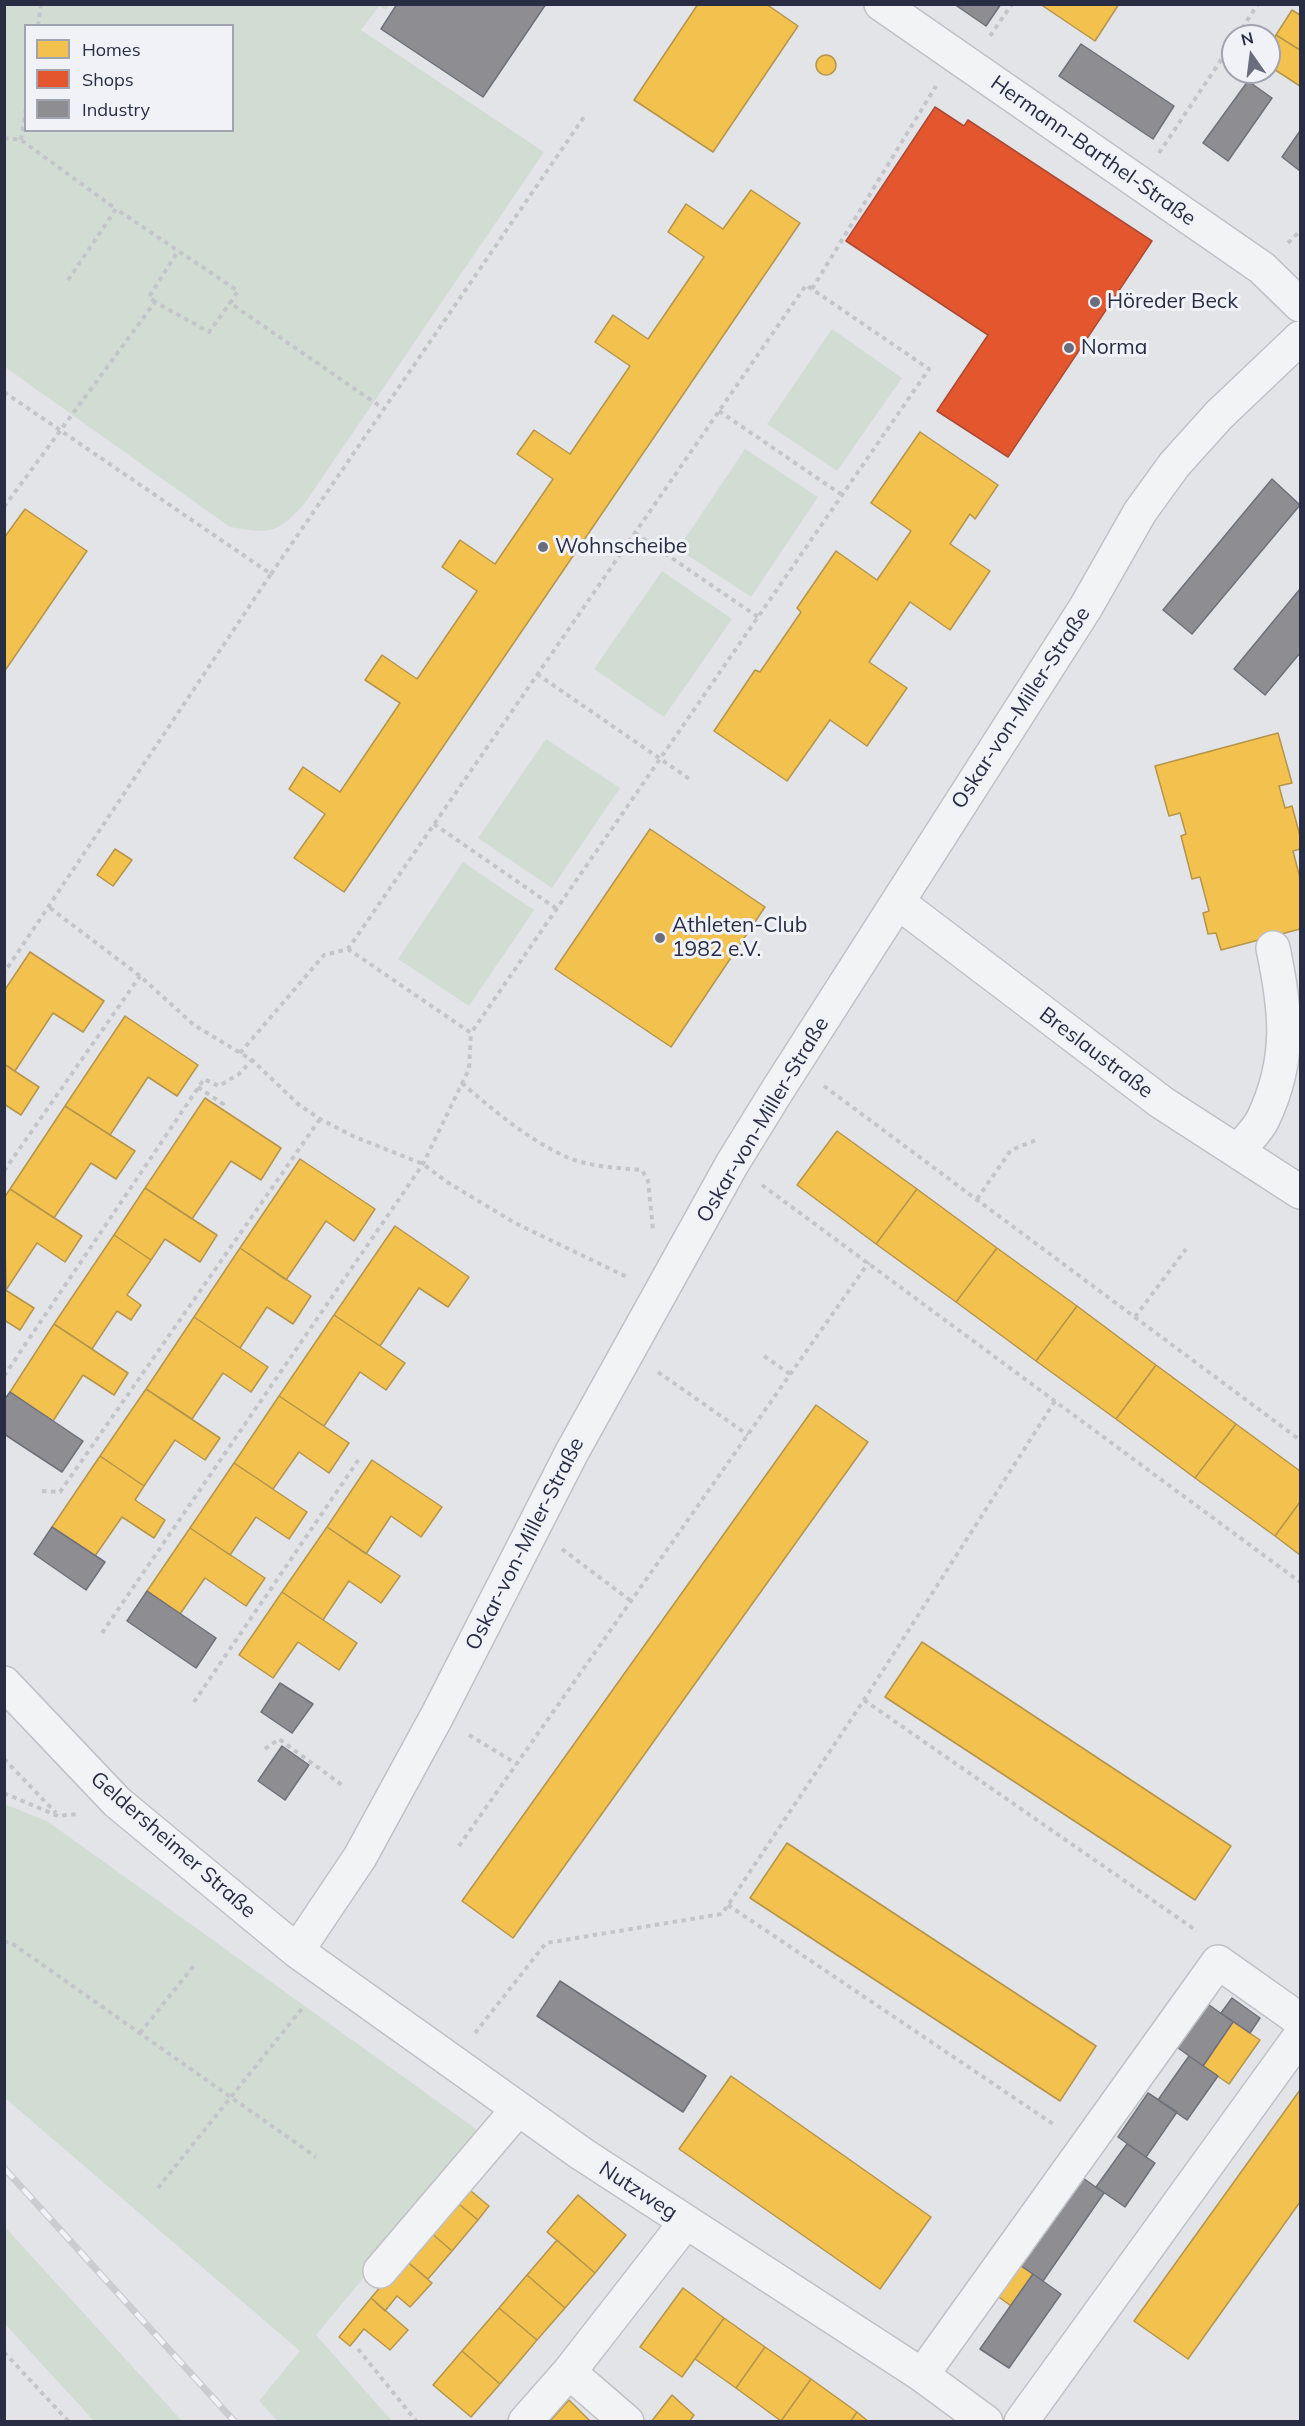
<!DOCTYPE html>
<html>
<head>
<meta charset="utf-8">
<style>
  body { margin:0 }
  #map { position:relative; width:1305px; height:2426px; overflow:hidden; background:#e3e4e8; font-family:Mulish,sans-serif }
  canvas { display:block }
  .frame { position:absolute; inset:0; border:6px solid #282d43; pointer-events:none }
  .legend { position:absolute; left:24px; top:24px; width:210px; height:108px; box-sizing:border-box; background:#f0f2f8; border:2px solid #a0a3b0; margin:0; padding:8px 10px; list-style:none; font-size:18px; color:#282d43 }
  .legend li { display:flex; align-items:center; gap:12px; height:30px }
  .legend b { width:30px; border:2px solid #a0a3b0 }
  .north { position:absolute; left:1221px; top:24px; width:60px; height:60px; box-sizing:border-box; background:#f0f2f8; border:2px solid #a0a3b0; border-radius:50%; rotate:346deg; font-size:16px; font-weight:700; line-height:24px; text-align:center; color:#282d43 }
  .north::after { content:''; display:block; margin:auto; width:21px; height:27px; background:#696d7d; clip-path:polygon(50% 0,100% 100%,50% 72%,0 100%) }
</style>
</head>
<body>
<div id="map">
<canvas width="1305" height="2426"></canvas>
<div class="frame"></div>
<ul class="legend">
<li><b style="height:16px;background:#f2c14e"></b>Homes</li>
<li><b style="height:16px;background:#e4572e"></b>Shops</li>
<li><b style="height:16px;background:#8d8d92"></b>Industry</li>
</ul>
<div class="north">N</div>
</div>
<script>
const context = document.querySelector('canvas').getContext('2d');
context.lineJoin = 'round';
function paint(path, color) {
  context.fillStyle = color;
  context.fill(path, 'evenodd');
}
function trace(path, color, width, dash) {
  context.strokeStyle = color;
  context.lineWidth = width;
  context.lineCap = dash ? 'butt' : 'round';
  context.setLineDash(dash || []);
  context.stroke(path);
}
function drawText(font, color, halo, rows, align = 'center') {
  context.font = font + ' Mulish,sans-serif';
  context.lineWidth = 6;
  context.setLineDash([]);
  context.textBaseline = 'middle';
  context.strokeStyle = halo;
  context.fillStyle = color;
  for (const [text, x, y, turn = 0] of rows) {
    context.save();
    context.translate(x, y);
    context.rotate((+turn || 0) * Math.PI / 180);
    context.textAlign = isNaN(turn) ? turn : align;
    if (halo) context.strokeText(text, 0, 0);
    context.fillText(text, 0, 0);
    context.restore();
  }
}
paint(new Path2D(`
  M 4,5 L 389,5 L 386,10 L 379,6 L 361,30 L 544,152 L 305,503 C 277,534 271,534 230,527 L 5,367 ZM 26,26 L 232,26 L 232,130 L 26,130 Z
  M 832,329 L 902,378 L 837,471 L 767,424 Z
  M 745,449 L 818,497 L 751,597 L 678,549 Z
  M 662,571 L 732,619 L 664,717 L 594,669 Z
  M 546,739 L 620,788 L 552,888 L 478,838 Z
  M 463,862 L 534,910 L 469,1006 L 398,959 Z
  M 4,1804 L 47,1821 L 483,2134 L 316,2335 L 392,2421 L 278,2421 L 259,2401 L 300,2351 L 5,2098 Z
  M 5,2227 L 182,2421 L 94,2421 L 5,2324 Z`), '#d1dcd3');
const homes = new Path2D(`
  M 698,4 L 766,4 L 798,26 L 713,152 L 634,100 Z
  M 1040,4 L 1119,4 L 1095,41 Z
  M 1292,10 L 1300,15 L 1300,50 L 1276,35 Z
  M 1276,35 L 1300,50 L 1300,86 L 1269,66 L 1269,46 Z
  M816 65a10 10 0 1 1 20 0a10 10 0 1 1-20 0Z
  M 751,190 L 800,223 L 344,892 L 294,858 L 325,814 L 289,789 L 303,767 L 340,792 L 400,703 L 365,680 L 382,655 L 417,679 L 477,591 L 442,567 L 460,540 L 495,564 L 553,479 L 517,454 L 534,430 L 570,454 L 630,366 L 595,342 L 613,315 L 648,339 L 704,257 L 668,232 L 686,204 L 723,229 Z
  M 920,432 L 998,485 L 975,519 L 970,514 L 950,544 L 990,571 L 950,630 L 910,602 L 869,662 L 907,688 L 867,746 L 830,720 L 787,781 L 714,731 L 755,670 L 760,672 L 801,612 L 797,608 L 836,551 L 877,580 L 911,531 L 871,503 Z
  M 25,509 L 87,551 L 4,672 L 4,538 Z
  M 1278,733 L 1292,783 L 1279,786 L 1285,808 L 1292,806 L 1300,836 L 1300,849 L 1293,851 L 1300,878 L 1300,929 L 1221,950 L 1216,933 L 1208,934 L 1203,913 L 1209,911 L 1200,877 L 1192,879 L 1181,836 L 1186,834 L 1180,813 L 1169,816 L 1155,766 Z
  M 650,829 L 765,907 L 671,1047 L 555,969 Z
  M 115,849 L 132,860 L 113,886 L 97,875 Z
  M 30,952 L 104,1001 L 83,1032 L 53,1013 L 15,1071 L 4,1064 L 4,991 Z
  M 125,1016 L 198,1065 L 177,1096 L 148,1077 L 110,1135 L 65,1106 Z
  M 4,1064 L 39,1087 L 21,1115 L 4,1104 Z
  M 205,1098 L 281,1148 L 261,1180 L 231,1161 L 192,1219 L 145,1188 Z
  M 65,1106 L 135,1151 L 116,1179 L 91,1163 L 54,1218 L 10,1189 Z
  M 837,1131 L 917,1189 L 876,1244 L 797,1185 Z
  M 300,1159 L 375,1209 L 354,1241 L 326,1221 L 286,1280 L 240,1248 Z
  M 145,1188 L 217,1235 L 200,1262 L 165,1239 L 151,1260 L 114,1235 Z
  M 10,1189 L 82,1236 L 65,1262 L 37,1243 L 6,1290 L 4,1198 Z
  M 917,1189 L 997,1248 L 956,1302 L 876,1244 Z
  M 395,1226 L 469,1277 L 448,1307 L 419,1288 L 380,1346 L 334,1315 Z
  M 114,1235 L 151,1260 L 127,1295 L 141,1305 L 131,1320 L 117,1311 L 92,1349 L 54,1324 Z
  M 240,1248 L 311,1296 L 293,1324 L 267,1307 L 240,1348 L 194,1317 Z
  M 997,1248 L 1077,1306 L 1036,1361 L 956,1302 Z
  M 4,1289 L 34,1308 L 20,1330 L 4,1320 Z
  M 1077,1306 L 1156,1365 L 1116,1419 L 1036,1361 Z
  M 334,1315 L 405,1363 L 386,1390 L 360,1372 L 324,1426 L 279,1396 Z
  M 194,1317 L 268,1367 L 251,1392 L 223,1373 L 192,1419 L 146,1389 Z
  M 54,1324 L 128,1373 L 114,1395 L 83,1375 L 53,1421 L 10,1392 Z
  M 1156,1365 L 1236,1424 L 1195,1478 L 1116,1419 Z
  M 146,1389 L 220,1438 L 205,1460 L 175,1440 L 144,1486 L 100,1456 Z
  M 279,1396 L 349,1443 L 329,1473 L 299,1452 L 273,1489 L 234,1463 Z
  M 816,1405 L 868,1442 L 513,1938 L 462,1901 Z
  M 1236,1424 L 1300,1471 L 1300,1502 L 1275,1536 L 1195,1478 Z
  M 100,1456 L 144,1486 L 135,1500 L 165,1520 L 154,1538 L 122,1517 L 95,1556 L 52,1527 Z
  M 372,1460 L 442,1507 L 421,1537 L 391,1516 L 366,1554 L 327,1527 Z
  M 234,1463 L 307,1512 L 289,1539 L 256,1517 L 230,1555 L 190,1528 Z
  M 1300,1502 L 1300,1555 L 1275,1536 Z
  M 327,1527 L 400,1576 L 381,1603 L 349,1581 L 323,1620 L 282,1592 Z
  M 190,1528 L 265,1578 L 246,1606 L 205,1578 L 180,1614 L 147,1591 Z
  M 282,1592 L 357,1643 L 339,1670 L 298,1642 L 273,1678 L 239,1655 Z
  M 922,1642 L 1231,1846 L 1195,1900 L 885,1697 Z
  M 787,1843 L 1096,2046 L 1060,2101 L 750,1898 Z
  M 1233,2022 L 1260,2040 L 1229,2084 L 1203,2066 Z
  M 731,2076 L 931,2217 L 880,2289 L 679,2149 Z
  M 1300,2090 L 1300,2202 L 1188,2359 L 1134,2321 Z
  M 466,2187 L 489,2206 L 478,2220 L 454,2200 Z
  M 578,2195 L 626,2235 L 595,2273 L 547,2232 Z
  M 454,2200 L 478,2220 L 452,2251 L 429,2231 Z
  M 429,2231 L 452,2251 L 428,2279 L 404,2259 Z
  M 557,2240 L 595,2273 L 565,2308 L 527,2275 Z
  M 404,2259 L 432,2283 L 410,2307 L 397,2296 L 385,2311 L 371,2298 Z
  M 1014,2261 L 1033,2274 L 1011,2306 L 992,2292 Z
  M 527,2275 L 565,2308 L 537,2340 L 499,2308 Z
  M 683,2288 L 724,2318 L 682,2377 L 640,2347 Z
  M 371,2298 L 408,2330 L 390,2350 L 364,2329 L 350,2346 L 339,2337 Z
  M 499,2308 L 537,2340 L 500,2384 L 462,2351 Z
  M 724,2318 L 765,2347 L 736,2388 L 695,2359 Z
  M 765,2347 L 811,2379 L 781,2421 L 736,2388 Z
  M 462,2351 L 500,2384 L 471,2417 L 433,2385 Z
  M 811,2379 L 857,2412 L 850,2422 L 781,2421 Z
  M 672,2395 L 694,2415 L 689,2422 L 651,2422 Z
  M 569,2400 L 591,2422 L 549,2422 Z
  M 857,2412 L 869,2422 L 850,2422 Z`);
paint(homes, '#f2c14e');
trace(homes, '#b5954b', 1.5);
const shops = new Path2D(`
  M 935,107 L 964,126 L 968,120 L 1152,241 L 1008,457 L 937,411 L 988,335 L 846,241 Z`);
paint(shops, '#e4572e');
trace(shops, '#ac4a34', 1.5);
const industry = new Path2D(`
  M 397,4 L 546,4 L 483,97 L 381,29 Z
  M 954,4 L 1001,4 L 986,26 Z
  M 1081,44 L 1174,106 L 1153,139 L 1059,76 Z
  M 1248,81 L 1272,98 L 1228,161 L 1203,143 Z
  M 1300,131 L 1300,171 L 1282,157 Z
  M 1272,479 L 1300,505 L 1192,634 L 1163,610 Z
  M 1300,589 L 1300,653 L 1265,695 L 1234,669 Z
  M 10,1392 L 83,1441 L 62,1472 L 4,1434 L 4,1400 Z
  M 52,1527 L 105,1562 L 86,1590 L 34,1554 Z
  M 147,1591 L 216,1638 L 196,1668 L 127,1621 Z
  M 280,1683 L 313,1704 L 292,1733 L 261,1712 Z
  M 282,1746 L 309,1765 L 285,1800 L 258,1781 Z
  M 560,1981 L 706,2076 L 683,2112 L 537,2016 Z
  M 1232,1998 L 1260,2018 L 1250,2033 L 1221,2013 Z
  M 1205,2002 L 1233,2022 L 1203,2066 L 1174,2045 Z
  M 1189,2056 L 1218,2076 L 1187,2120 L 1158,2100 Z
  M 1148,2093 L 1177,2112 L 1146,2157 L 1118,2137 Z
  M 1127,2144 L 1155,2163 L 1125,2207 L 1096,2187 Z
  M 1076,2173 L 1104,2193 L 1043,2281 L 1014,2261 Z
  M 1033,2274 L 1061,2294 L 1009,2368 L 980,2349 Z`);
paint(industry, '#8d8d92');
trace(industry, '#6f707a', 1.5);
const minor = new Path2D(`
  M 881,4 L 1262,268 L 1300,305
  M 899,903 L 1161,1102 L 1300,1192
  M 1238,1151 C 1246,1141 1258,1130 1263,1119 C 1292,1058 1286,1010 1273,948
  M 4,1683 L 117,1802 L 297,1951 L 582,2154 L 922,2375 L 986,2422
  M 297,1951 L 360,1857 L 437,1716 L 572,1452 L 732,1164 L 777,1091 L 1086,607 L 1140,512 L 1174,465 L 1219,415 L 1300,338
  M 380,2271 L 518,2109
  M 569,2372 L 627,2422
  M 922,2375 L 1218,1962 L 1300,2020
  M 525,2422 L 569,2372 L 686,2222
  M 1021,2422 L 1300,2036`);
trace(minor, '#c0c1c6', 36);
trace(new Path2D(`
  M 38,26 L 41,4
  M 990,36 L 1012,4
  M 1237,36 L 1258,4
  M 4,138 L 21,140 L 116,209
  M 21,140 L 26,108
  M 1159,153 L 1233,42
  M 1288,243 L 1300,231
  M 68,280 L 116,209 L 238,291 L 230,303 L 384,409
  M 812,289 L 936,86
  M 155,302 L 149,297 L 178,251
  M 4,392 L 271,574 L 4,973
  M 719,411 L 842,495
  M 4,507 L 155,302 L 209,332 L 230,303
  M 635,533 L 758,617
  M 271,574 L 586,114
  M 537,674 L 691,780
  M 434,824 L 557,909
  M 50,908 L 140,976 L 194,1025 L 252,1060 L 298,1104 L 320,1119 L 355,1137 L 423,1164 L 447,1182 L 515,1223 L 627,1277
  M 240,1053 L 324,955 L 348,949 L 806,285 L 929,369 L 471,1033 L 348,949
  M 462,1083 C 491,1109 533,1143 569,1158 C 592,1167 617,1168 642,1170 L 648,1181 L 653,1229
  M 824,1086 L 1300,1440
  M 198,1087 L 223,1104 L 220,1108
  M 4,1171 L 140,976
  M 762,1185 L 1300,1582
  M 977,1199 L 1011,1150 L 1039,1139
  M 1135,1317 L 1186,1249
  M 764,1356 L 790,1374
  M 658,1372 L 748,1435
  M 4,1376 L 204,1079 L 219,1086 L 239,1074 L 252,1060
  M 42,1491 L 60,1492 L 320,1119
  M 562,1549 L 631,1601
  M 102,1633 L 423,1164 L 469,1069 L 471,1033
  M 864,1700 L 1197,1931
  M 194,1702 L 359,1459
  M 469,1735 L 517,1764
  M 265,1749 L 279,1739 L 342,1785
  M 4,1759 L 56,1813
  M 4,1793 L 58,1816 L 77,1814
  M 459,1846 L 869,1262
  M 728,1905 L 1056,2126
  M 4,1942 L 10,1942 L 316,2157
  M 140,2033 L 196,1963
  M 475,2033 L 546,1943 L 722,1914 L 864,1700 L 1055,1401
  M 158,2188 L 304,2006
  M 358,2349 L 417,2422
  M 4,2352 L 69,2422`), '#c4c5cb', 4, [4.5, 4.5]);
trace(minor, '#f2f3f5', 33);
const rail = new Path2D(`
  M 4,2168 L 235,2422`);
trace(rail, '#cbccd0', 7);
trace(rail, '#f0f2f8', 4.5, [14]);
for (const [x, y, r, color] of [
  [1095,302,6,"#696d7d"],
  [1069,348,6,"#696d7d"],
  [543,547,6,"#696d7d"],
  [660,938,6,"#696d7d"]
]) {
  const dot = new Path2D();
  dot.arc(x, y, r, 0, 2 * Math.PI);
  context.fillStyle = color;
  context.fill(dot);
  trace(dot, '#f0f2f8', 2);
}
drawText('21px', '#282d43', '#f0f2f8', [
  ["Hermann-Barthel-Straße",1093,151,35],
  ["Oskar-von-Miller-Straße",1021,708,-57],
  ["Breslaustraße",1096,1053,37],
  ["Oskar-von-Miller-Straße",763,1120,-59],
  ["Oskar-von-Miller-Straße",525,1544,-63],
  ["Geldersheimer Straße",173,1845,41],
  ["Nutzweg",638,2191,33]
]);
drawText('21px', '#282d43', '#f0f2f8', [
  ["Höreder Beck",1107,302],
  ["Norma",1081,348],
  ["Wohnscheibe",555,547],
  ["Athleten-Club",672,926],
  ["1982 e.V.",672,950]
], 'left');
</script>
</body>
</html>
